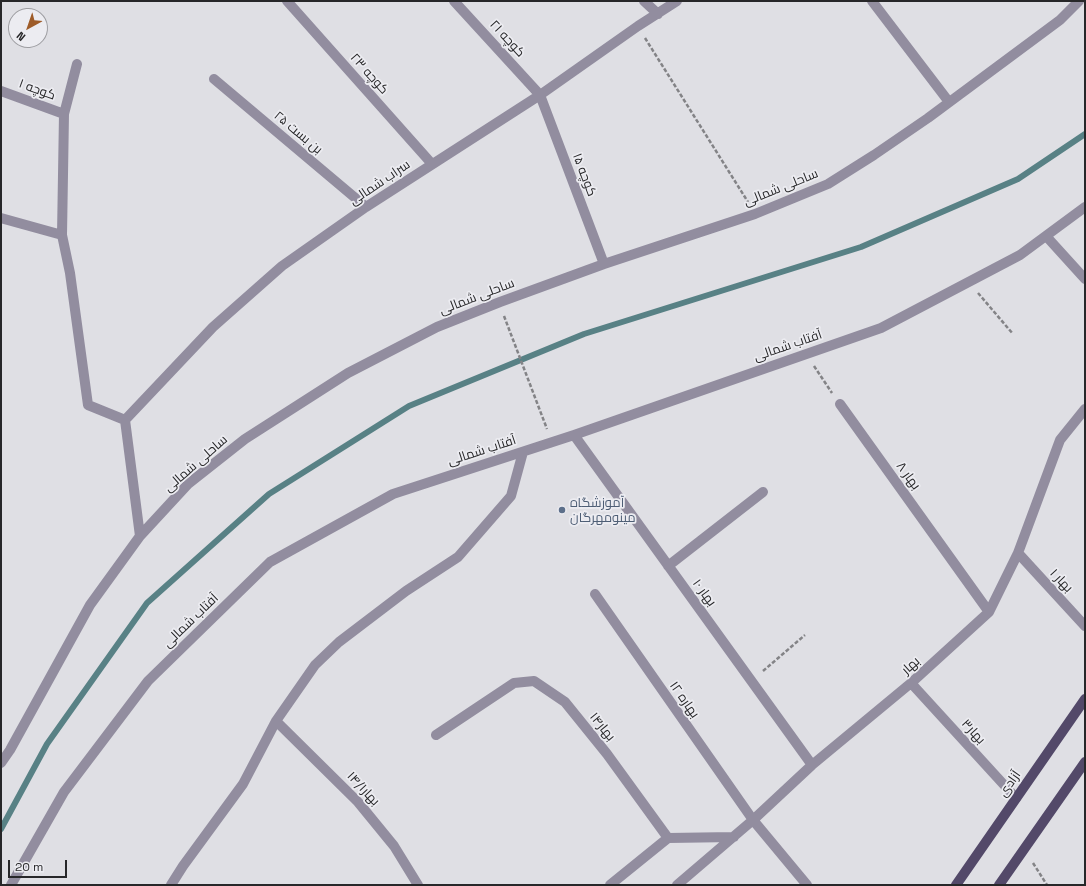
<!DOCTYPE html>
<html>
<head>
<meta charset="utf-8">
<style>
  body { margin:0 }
  #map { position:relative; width:1086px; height:886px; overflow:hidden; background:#dfdfe4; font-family:"Space Grotesk",sans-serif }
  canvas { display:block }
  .frame { position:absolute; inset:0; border:2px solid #272729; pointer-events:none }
  .north { position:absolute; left:8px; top:8px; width:40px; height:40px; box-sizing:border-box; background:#ececf1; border:1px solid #9d9da1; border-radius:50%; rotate:220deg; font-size:11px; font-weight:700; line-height:16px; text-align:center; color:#272729 }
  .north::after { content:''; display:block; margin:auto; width:14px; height:18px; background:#9e5c29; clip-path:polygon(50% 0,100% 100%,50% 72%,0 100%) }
  .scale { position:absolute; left:8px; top:860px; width:59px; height:18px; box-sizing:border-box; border:2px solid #272729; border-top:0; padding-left:5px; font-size:12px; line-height:14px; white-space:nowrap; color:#272729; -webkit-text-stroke:3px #ececf1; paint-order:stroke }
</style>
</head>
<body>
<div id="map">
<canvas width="1086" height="886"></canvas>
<div class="frame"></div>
<div class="north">N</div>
<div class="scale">20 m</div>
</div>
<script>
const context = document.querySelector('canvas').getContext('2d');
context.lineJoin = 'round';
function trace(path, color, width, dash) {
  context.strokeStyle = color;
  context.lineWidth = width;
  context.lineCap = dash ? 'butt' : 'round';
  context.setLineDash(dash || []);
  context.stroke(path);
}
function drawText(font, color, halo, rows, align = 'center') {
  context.font = font + ' "Space Grotesk",Cairo,sans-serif';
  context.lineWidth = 3.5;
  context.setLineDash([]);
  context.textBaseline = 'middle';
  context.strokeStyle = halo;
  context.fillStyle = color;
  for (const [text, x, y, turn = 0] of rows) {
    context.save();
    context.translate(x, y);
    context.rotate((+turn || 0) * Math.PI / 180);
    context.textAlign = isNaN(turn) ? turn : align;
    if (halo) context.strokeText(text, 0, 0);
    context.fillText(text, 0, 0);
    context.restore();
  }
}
trace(new Path2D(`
  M 1,829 L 47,744 L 147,603 L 269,494 L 409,406 L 584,334 L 861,247 L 1018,179 L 1085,134`), '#588185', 6);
trace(new Path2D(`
  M 645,38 L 748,202
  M 978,293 L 1013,334
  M 504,316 L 547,429
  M 814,366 L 832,393
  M 763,671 L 805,635
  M 1033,863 L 1047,885`), '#838386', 2.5, [4, 2]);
trace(new Path2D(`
  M 287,1 L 432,164
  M 454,1 L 540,95 L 604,264
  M 644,1 L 658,14
  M 872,1 L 949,102
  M 77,64 L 64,114 L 62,235 L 70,273 L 88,405 L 125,420 L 140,536
  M 214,79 L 366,207
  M 1,91 L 64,114
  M 1,218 L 62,235
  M 1046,236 L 1085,279
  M 840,404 L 989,612
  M 125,420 L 213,327 L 282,266 L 366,207 L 540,95 L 638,26 L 677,1
  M 574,435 L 812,765
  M 1018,553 L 1085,626
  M 668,566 L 763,492
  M 595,594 L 753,820 L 807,885
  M 911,683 L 1016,798
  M 276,721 L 358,802 L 394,846 L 418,885
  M 436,735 L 514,683 L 534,681 L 565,702 L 607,754 L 668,838 L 734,837
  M 1,763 L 10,750 L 90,605 L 140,536 L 188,484 L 245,439 L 348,373 L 437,327 L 500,302 L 604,264 L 755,214 L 828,184 L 874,155 L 928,118 L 1060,20 L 1079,1
  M 11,885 L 64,792 L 148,681 L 270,562 L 393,494 L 574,435 L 881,328 L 1020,255 L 1085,207
  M 171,885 L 183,866 L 243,784 L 276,721 L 315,665 L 339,642 L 406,591 L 458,557 L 511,496 L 523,452
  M 610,885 L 668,838
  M 677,885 L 753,820 L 812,765 L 911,683 L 989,612 L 1018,553 L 1060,440 L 1085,409`), '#928d9f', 10);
trace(new Path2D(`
  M 956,885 L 1085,699
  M 999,885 L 1085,762`), '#534969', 10);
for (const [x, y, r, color] of [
  [562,510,4,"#5c6f8a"]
]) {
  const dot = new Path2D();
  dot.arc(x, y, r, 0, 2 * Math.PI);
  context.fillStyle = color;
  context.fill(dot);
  trace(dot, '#ececf1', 1.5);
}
drawText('13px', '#272729', '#ececf1', [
  ["کوچه ۲۱",507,39,47],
  ["کوچه ۲۳",369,74,48],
  ["کوچه ۱",37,90,20],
  ["بن بست ۲۵",298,133,40],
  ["کوچه ۱۵",584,175,69],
  ["سراب شمالی",380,183,-34],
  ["ساحلی شمالی",781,188,-22],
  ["ساحلی شمالی",477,297,-21],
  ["آفتاب شمالی",788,346,-19],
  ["آفتاب شمالی",482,451,-18],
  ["ساحلی شمالی",196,464,-41],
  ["بهار ۸",908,476,54],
  ["بهار ۱",1061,581,47],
  ["بهار ۱۰",704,593,54],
  ["آفتاب شمالی",191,621,-44],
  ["بهار",911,666,-42],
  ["بهاره ۱۲",684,700,55],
  ["بهار۱۴",602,727,51],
  ["بهار۳",973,732,48],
  ["آزادی",1010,784,-55],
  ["بهار۱۴/۱",363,789,47]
]);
drawText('13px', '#4e5e75', '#ececf1', [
  ["آموزشگاه",570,503],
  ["مینومهرگان",570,518]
], 'left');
</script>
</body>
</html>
